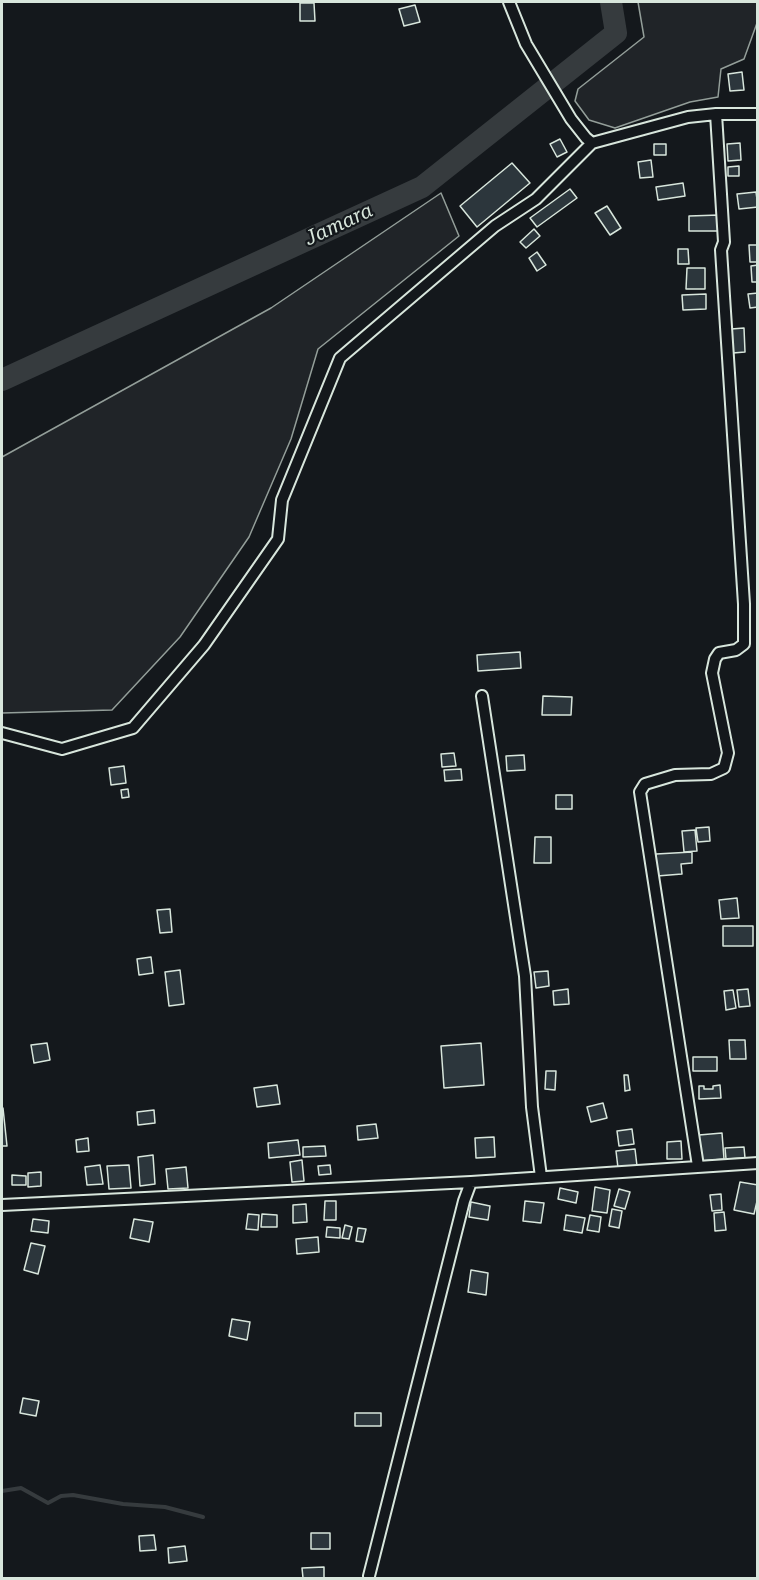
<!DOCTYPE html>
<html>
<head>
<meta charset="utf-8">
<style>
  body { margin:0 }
  #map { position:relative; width:759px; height:1580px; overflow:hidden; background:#14181c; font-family:"Roboto Serif",serif }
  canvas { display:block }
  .frame { position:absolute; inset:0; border:3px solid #d8e6dc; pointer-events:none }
</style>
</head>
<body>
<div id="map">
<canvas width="759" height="1580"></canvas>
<div class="frame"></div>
</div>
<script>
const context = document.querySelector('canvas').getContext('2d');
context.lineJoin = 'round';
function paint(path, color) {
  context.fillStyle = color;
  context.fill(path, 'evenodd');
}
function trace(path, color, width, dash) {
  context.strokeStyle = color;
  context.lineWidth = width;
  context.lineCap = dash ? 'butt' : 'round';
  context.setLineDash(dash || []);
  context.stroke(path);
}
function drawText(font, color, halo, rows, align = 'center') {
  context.font = font + ' "Roboto Serif",serif';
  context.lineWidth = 4.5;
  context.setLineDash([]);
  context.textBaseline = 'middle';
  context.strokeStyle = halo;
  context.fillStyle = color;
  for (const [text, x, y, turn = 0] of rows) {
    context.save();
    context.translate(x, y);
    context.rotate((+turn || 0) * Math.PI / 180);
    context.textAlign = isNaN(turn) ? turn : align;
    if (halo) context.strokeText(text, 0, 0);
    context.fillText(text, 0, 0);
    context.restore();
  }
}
const green = new Path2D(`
  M 638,2 L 757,2 L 757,23 L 744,59 L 721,69 L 718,97 L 690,102 L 615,128 L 589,120 L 575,101 L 578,89 L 644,37 Z
  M 441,193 L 459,236 L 318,349 L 291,439 L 249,537 L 180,637 L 112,710 L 2,713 L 2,457 L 271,308 Z`);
paint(green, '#202428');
trace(green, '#939e99', 1.5);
trace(new Path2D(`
  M 2,1491 L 21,1488 L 48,1503 L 61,1496 L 73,1495 L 123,1504 L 165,1507 L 203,1517`), '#363b3e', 4);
trace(new Path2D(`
  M 2,380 L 422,187 L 616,33 L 611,2`), '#363b3e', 22);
const building = new Path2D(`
  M 300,3 L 314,3 L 315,21 L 300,21 Z
  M 415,5 L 420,22 L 404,26 L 399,9 Z
  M 742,72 L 744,90 L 730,91 L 728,74 Z
  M 560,139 L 567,152 L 557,157 L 550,144 Z
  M 740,143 L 741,160 L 728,161 L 727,144 Z
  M 654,144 L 666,144 L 666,155 L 654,155 Z
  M 651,160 L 653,177 L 640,178 L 638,162 Z
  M 512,163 L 530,183 L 477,227 L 460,206 Z
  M 739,166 L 739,176 L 728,176 L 728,167 Z
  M 683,183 L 685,196 L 658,200 L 656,187 Z
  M 570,189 L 577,198 L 537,227 L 530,218 Z
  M 756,192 L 758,207 L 739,209 L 737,194 Z
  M 607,206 L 621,228 L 610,235 L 595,213 Z
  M 719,215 L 719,231 L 689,231 L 689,216 Z
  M 534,229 L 540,236 L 526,248 L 520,242 Z
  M 749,245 L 758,245 L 758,262 L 750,262 Z
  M 678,249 L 688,249 L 689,264 L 678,264 Z
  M 537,252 L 546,265 L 537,271 L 529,258 Z
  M 758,265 L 758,282 L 752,282 L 751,266 Z
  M 687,268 L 705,268 L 705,289 L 686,289 Z
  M 758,293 L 758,307 L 750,308 L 748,294 Z
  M 706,294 L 706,309 L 683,310 L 682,295 Z
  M 744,328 L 745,352 L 733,353 L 731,329 Z
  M 520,652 L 521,668 L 478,671 L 477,655 Z
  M 543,696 L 572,697 L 571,715 L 542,715 Z
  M 454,753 L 456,766 L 442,767 L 441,754 Z
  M 524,755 L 525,770 L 507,771 L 506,756 Z
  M 124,766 L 126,783 L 111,785 L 109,768 Z
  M 461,769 L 462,780 L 445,781 L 444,770 Z
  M 128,789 L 129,797 L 122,798 L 121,790 Z
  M 556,795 L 572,795 L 572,809 L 556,809 Z
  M 709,827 L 710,841 L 698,842 L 696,828 Z
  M 695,830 L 697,851 L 684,852 L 682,831 Z
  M 535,837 L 551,837 L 551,863 L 534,863 Z
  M 692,852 L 692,863 L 681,864 L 682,874 L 657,876 L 656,854 Z
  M 737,898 L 739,918 L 721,919 L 719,900 Z
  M 170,909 L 172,932 L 160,933 L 157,910 Z
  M 723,926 L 753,926 L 753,946 L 723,946 Z
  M 151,957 L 153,973 L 139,975 L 137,959 Z
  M 180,970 L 184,1004 L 169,1006 L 165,972 Z
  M 548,971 L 549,986 L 536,988 L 534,972 Z
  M 568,989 L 569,1004 L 554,1005 L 553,991 Z
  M 748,989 L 750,1006 L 739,1007 L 737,990 Z
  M 733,990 L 736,1008 L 726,1010 L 724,991 Z
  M 729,1040 L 745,1040 L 746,1059 L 730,1059 Z
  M 47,1043 L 50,1060 L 34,1063 L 31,1045 Z
  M 481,1043 L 484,1085 L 444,1088 L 441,1046 Z
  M 693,1057 L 717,1057 L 717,1071 L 693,1071 Z
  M 546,1071 L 556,1071 L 555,1090 L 545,1089 Z
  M 624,1075 L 628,1075 L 630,1090 L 625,1091 Z
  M 277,1085 L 280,1104 L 257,1107 L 254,1088 Z
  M 720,1085 L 721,1098 L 699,1099 L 699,1086 L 704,1086 L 704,1089 L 713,1089 L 713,1086 Z
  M 603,1103 L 607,1118 L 591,1122 L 587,1107 Z
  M 2,1108 L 3,1108 L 7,1146 L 2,1146 Z
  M 154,1110 L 155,1123 L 138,1125 L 137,1112 Z
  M 376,1124 L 378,1138 L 358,1140 L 357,1126 Z
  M 632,1129 L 634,1144 L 619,1146 L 617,1131 Z
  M 722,1133 L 724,1159 L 701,1161 L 699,1135 Z
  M 494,1137 L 495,1157 L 476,1158 L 475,1138 Z
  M 88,1138 L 89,1151 L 77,1152 L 76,1140 Z
  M 298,1140 L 300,1155 L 269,1158 L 268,1143 Z
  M 681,1141 L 682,1159 L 667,1159 L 667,1142 Z
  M 325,1146 L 326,1156 L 303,1157 L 303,1147 Z
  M 744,1147 L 745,1158 L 726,1159 L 725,1148 Z
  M 635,1149 L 637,1166 L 618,1168 L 616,1151 Z
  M 153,1155 L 155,1184 L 140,1186 L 138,1157 Z
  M 302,1160 L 304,1181 L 292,1182 L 290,1162 Z
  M 100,1165 L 103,1184 L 87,1185 L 85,1167 Z
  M 129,1165 L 131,1188 L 109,1189 L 107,1166 Z
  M 330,1165 L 331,1174 L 319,1175 L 318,1166 Z
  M 186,1167 L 188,1188 L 168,1189 L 166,1169 Z
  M 41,1172 L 41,1186 L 28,1187 L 28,1173 Z
  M 12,1175 L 26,1176 L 26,1185 L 12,1185 Z
  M 740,1182 L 758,1185 L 758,1197 L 754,1214 L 734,1210 Z
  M 595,1187 L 610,1190 L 607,1213 L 592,1211 Z
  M 560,1188 L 578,1192 L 576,1203 L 558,1199 Z
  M 619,1189 L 630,1192 L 625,1209 L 614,1206 Z
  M 721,1194 L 722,1210 L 712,1211 L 710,1195 Z
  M 325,1201 L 336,1201 L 336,1220 L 324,1220 Z
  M 525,1201 L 544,1203 L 541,1223 L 523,1221 Z
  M 471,1202 L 490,1206 L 488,1220 L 469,1217 Z
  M 306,1204 L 307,1222 L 293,1223 L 293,1205 Z
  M 612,1209 L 622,1211 L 619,1228 L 609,1226 Z
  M 724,1212 L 726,1230 L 715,1231 L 714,1213 Z
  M 248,1214 L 259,1215 L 258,1230 L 246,1229 Z
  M 262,1214 L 277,1215 L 277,1227 L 261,1227 Z
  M 566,1215 L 585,1218 L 582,1233 L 564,1230 Z
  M 590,1215 L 601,1217 L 599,1232 L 587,1230 Z
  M 33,1219 L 49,1221 L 48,1233 L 31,1231 Z
  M 134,1219 L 153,1222 L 149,1242 L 130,1238 Z
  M 345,1225 L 352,1227 L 349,1239 L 342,1238 Z
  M 327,1227 L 340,1228 L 340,1238 L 326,1237 Z
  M 358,1228 L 366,1229 L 363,1242 L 356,1241 Z
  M 318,1237 L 319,1252 L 297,1254 L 296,1239 Z
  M 31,1243 L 45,1246 L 38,1274 L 24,1270 Z
  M 471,1270 L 488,1273 L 486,1295 L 468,1292 Z
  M 232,1319 L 250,1322 L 247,1340 L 229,1336 Z
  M 23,1398 L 39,1401 L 36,1416 L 20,1413 Z
  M 355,1413 L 381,1413 L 381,1426 L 355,1426 Z
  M 311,1533 L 330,1533 L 330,1549 L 311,1549 Z
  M 154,1535 L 156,1550 L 140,1551 L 139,1536 Z
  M 185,1546 L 187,1561 L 169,1563 L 168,1548 Z
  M 324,1567 L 324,1578 L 303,1578 L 302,1568 Z`);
paint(building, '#2c363c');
trace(building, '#d8e6dc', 1.5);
const minor = new Path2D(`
  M 509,2 L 526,44 L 571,119 L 586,138 L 592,143
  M 482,696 L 525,976 L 532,1107 L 541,1177
  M 2,733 L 62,749 L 133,728 L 204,645 L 278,539 L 282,500 L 340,358 L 495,226 L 536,199 L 592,143 L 688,117 L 716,114 L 758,114
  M 698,1166 L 640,792 L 645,784 L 675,775 L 711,774 L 724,768 L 728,753 L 712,673 L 715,659 L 719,653 L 736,650 L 744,644 L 744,604 L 721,250 L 724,242 L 716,114
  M 2,1205 L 471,1182 L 758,1163
  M 369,1576 L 464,1201 L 471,1182`);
trace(minor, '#d8e6dc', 14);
trace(minor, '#14181c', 10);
drawText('italic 20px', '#d8e6dc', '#14181c', [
  ["Jamara",339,225,-25]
]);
</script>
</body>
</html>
